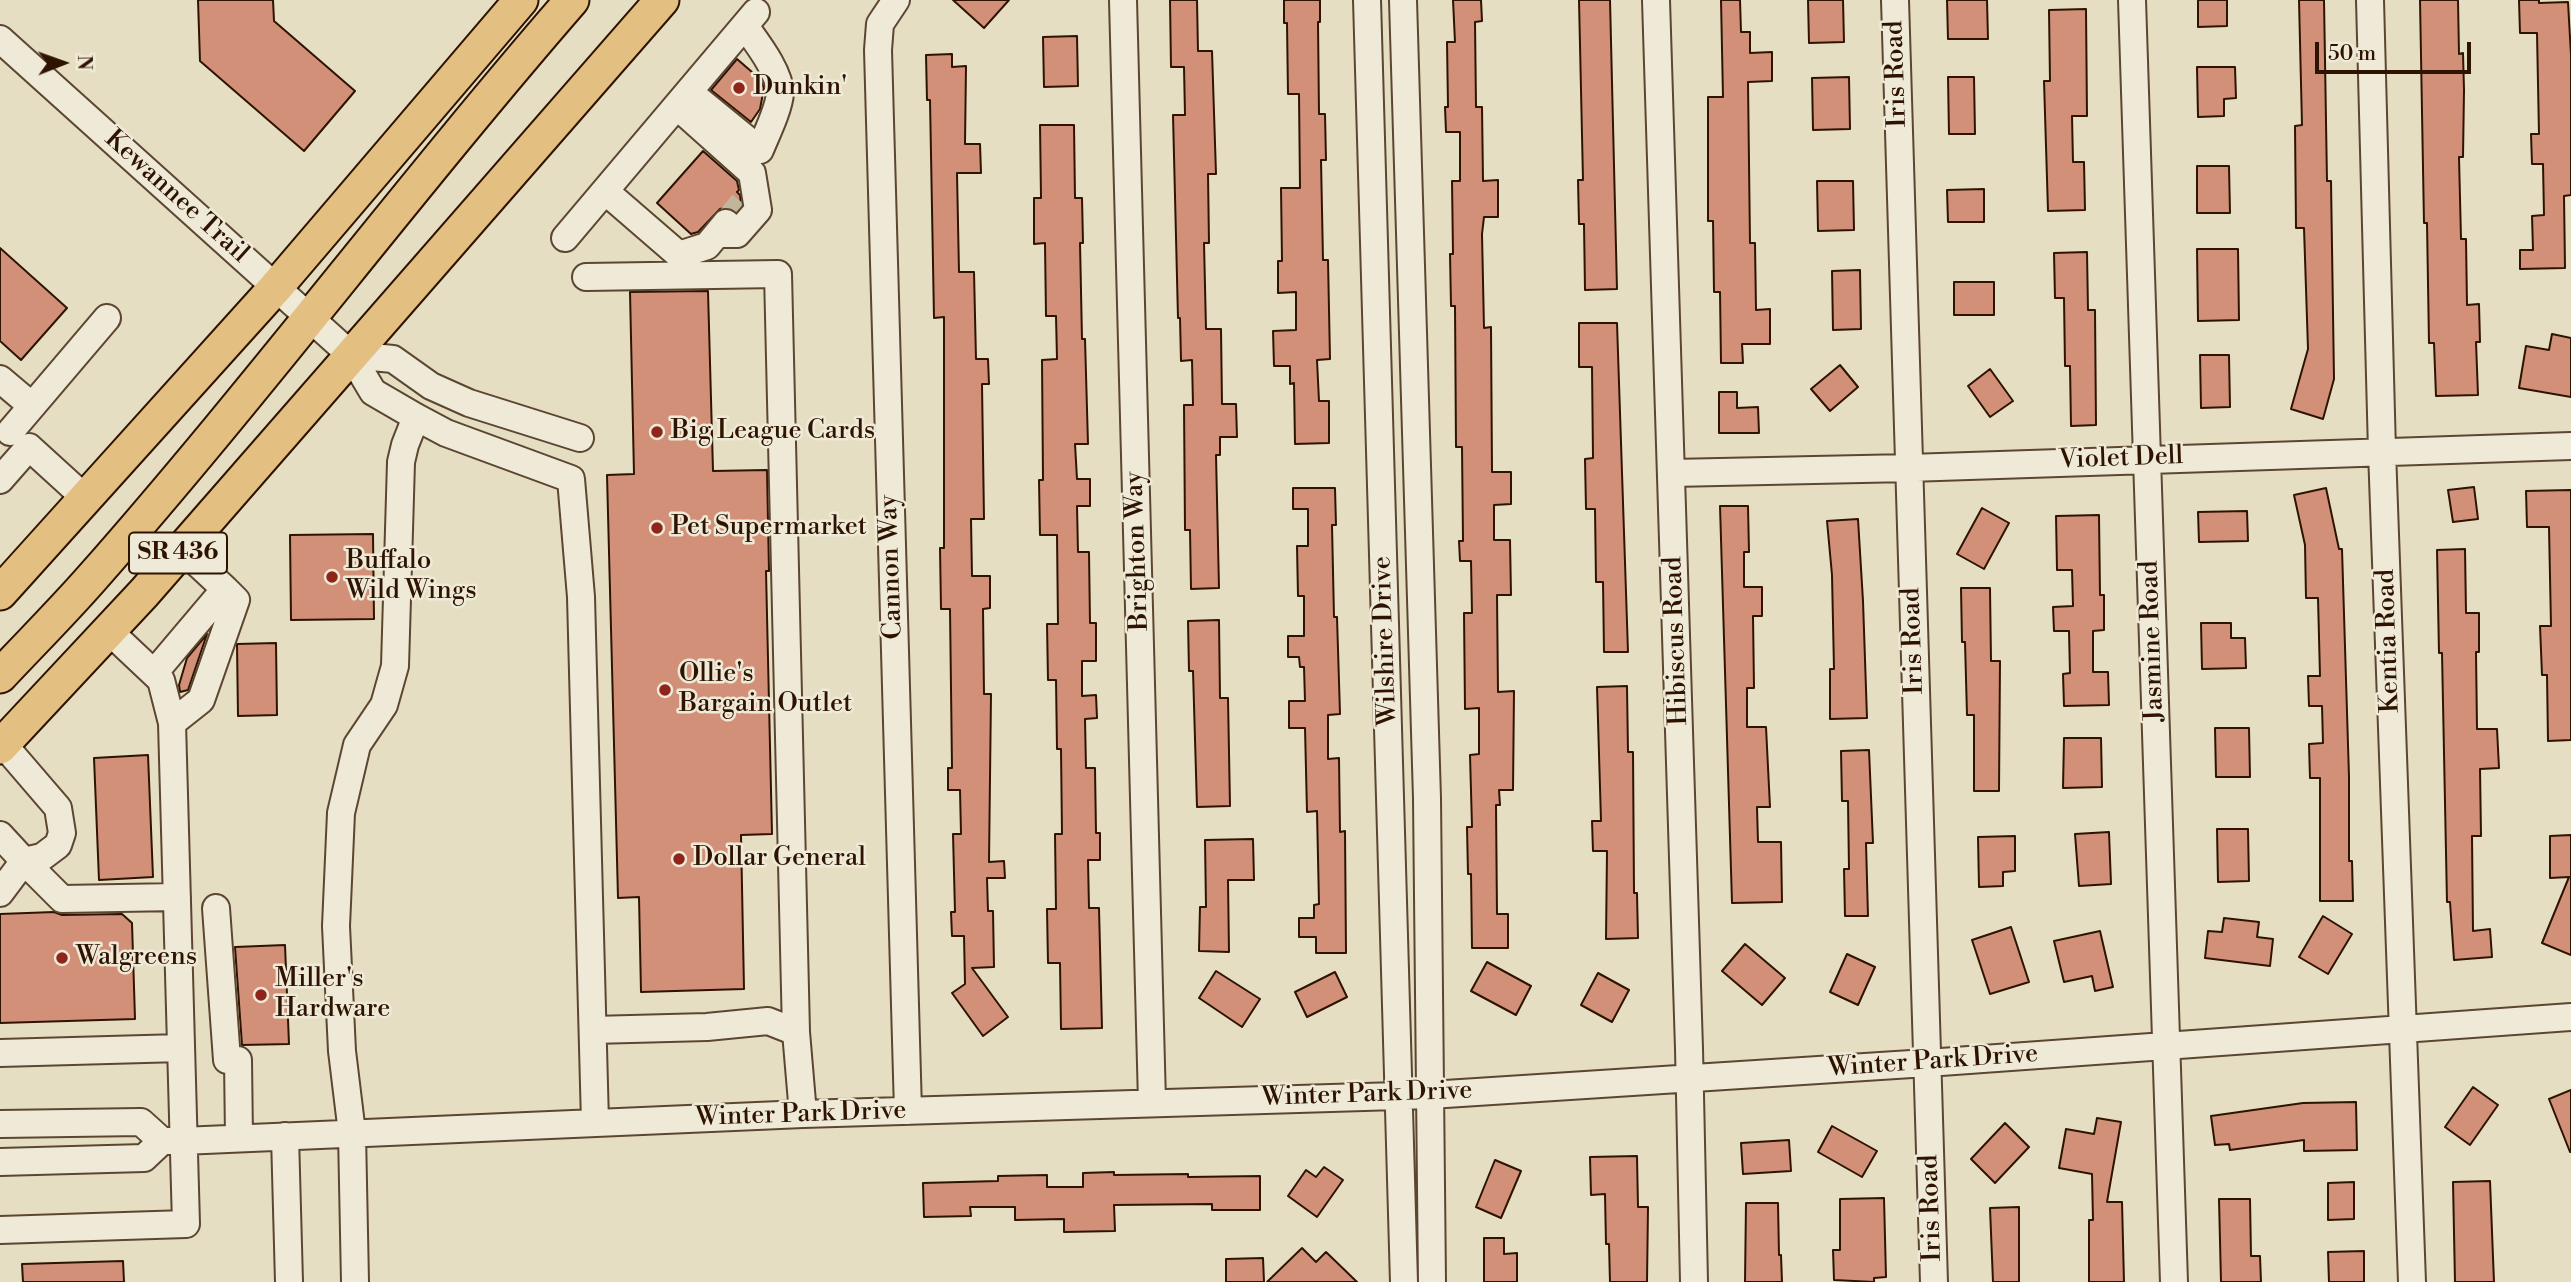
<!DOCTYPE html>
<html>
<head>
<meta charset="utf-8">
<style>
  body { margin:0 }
  #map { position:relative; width:2571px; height:1282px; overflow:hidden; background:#e6dec3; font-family:"Libre Bodoni",serif }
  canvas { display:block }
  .north { position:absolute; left:28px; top:28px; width:70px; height:70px; -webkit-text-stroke:5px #efead8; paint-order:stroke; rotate:89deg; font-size:19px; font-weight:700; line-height:28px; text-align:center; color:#2e1400 }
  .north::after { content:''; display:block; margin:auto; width:24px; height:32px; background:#2e1400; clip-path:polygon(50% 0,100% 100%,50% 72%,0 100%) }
  .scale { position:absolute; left:2315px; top:42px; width:156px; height:32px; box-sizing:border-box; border:4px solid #2e1400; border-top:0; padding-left:9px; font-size:21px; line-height:24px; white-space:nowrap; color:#2e1400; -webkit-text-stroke:5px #efead8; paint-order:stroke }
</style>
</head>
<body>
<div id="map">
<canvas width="2571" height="1282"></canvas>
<div class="north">N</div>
<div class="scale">50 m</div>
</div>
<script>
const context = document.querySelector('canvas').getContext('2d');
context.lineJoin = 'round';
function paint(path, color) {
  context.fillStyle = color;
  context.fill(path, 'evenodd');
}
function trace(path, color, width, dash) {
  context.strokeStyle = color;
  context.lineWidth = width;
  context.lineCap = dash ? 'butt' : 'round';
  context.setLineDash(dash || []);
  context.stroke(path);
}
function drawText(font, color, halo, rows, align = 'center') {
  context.font = font + ' "Libre Bodoni",serif';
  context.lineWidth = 5;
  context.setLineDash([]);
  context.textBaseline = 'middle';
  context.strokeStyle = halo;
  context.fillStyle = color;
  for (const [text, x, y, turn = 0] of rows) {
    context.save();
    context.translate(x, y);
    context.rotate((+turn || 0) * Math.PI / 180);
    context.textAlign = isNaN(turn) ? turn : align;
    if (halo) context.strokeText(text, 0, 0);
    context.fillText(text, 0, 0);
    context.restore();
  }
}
const building = new Path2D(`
  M 198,0 L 273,0 L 274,21 L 355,91 L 304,151 L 200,61 Z
  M 953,0 L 1009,0 L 984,28 Z
  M 1170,0 L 1197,0 L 1198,51 L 1212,51 L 1216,174 L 1208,174 L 1209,243 L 1204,243 L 1206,329 L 1221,329 L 1222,404 L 1236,404 L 1237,437 L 1220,437 L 1220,455 L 1216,455 L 1219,588 L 1191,589 L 1190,530 L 1185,530 L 1184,405 L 1193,405 L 1192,360 L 1181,361 L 1180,318 L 1178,318 L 1173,115 L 1185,115 L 1184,67 L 1171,67 Z
  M 1284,0 L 1320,0 L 1320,22 L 1318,22 L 1319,114 L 1325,114 L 1326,160 L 1321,160 L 1323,260 L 1328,260 L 1330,359 L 1317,360 L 1319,401 L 1329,401 L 1329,443 L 1295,444 L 1294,383 L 1290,384 L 1290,366 L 1274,366 L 1273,331 L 1296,330 L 1296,292 L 1278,293 L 1278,261 L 1282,261 L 1281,188 L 1300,188 L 1299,94 L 1288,94 L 1287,23 L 1284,23 Z
  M 1453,0 L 1481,0 L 1482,21 L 1475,22 L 1476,107 L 1482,107 L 1483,181 L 1498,180 L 1498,217 L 1484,217 L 1482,234 L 1484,328 L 1491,327 L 1492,472 L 1511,472 L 1511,504 L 1494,505 L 1494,540 L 1510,540 L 1511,595 L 1497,595 L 1498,692 L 1514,691 L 1513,790 L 1499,790 L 1500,805 L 1496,805 L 1497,914 L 1508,914 L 1508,948 L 1472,948 L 1471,874 L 1468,874 L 1467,827 L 1472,827 L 1470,755 L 1479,754 L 1479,708 L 1465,709 L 1464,613 L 1472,613 L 1471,561 L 1460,561 L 1459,541 L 1463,541 L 1462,447 L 1456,447 L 1455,306 L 1451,306 L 1450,254 L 1453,254 L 1452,181 L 1460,181 L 1460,132 L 1446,132 L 1445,107 L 1448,107 L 1447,42 L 1455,42 Z
  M 1579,0 L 1610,0 L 1617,289 L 1585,290 L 1584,224 L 1579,224 L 1578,180 L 1583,180 Z
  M 1721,0 L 1740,0 L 1741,32 L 1750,32 L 1750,53 L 1772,52 L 1772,81 L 1748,82 L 1750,243 L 1755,243 L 1756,310 L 1770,309 L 1770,344 L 1742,344 L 1743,363 L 1721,363 L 1720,292 L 1714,292 L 1713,221 L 1708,221 L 1708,97 L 1723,97 Z
  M 1808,0 L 1843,0 L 1844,42 L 1809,43 Z
  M 1947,0 L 1987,0 L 1988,39 L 1948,39 Z
  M 2198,0 L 2227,0 L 2227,26 L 2198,27 Z
  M 2299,0 L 2324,0 L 2327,181 L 2331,181 L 2334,379 L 2323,419 L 2291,409 L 2308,349 L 2304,228 L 2296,228 L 2295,126 L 2302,125 Z
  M 2420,0 L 2458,0 L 2459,54 L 2463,53 L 2464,90 L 2463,157 L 2459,157 L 2461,239 L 2466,239 L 2467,305 L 2479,304 L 2480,342 L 2476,342 L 2478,395 L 2436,396 L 2434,343 L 2429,343 L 2427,223 L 2424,223 Z
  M 2519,0 L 2539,0 L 2539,3 L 2568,2 L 2571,55 L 2571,195 L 2564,196 L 2565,268 L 2520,269 L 2520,250 L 2533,250 L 2532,216 L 2544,215 L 2543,164 L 2532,164 L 2531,134 L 2539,134 L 2537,33 L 2520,33 Z
  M 2086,9 L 2087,116 L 2072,116 L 2073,162 L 2084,162 L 2085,210 L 2048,211 L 2044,81 L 2050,81 L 2049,10 Z
  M 1077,36 L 1078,86 L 1044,87 L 1043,37 Z
  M 952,54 L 952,67 L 966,66 L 965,144 L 980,144 L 981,173 L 957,173 L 959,272 L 974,272 L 976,359 L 988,359 L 989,384 L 982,384 L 984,519 L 971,519 L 972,576 L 990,576 L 990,608 L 983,609 L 984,694 L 991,694 L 989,862 L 1004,861 L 1005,878 L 987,878 L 988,911 L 993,911 L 994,967 L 972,968 L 1008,1017 L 983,1036 L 952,993 L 965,984 L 964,936 L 952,936 L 951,912 L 955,912 L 953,834 L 961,834 L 960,790 L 948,790 L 948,768 L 952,768 L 950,609 L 941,609 L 940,548 L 944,548 L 944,317 L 934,318 L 930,100 L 927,100 L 926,55 Z
  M 737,59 L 760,79 L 764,88 L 760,109 L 751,122 L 711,90 Z
  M 2197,67 L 2235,67 L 2236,98 L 2224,99 L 2224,116 L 2198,117 Z
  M 1849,77 L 1850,129 L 1813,130 L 1812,78 Z
  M 1948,77 L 1974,77 L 1975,134 L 1949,134 Z
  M 1040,125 L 1074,125 L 1075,198 L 1082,198 L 1083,243 L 1080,243 L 1082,339 L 1085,339 L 1088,444 L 1075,444 L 1077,479 L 1090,479 L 1090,506 L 1077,506 L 1078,552 L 1089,552 L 1090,623 L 1096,623 L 1096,661 L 1082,661 L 1082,696 L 1096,695 L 1097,718 L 1085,719 L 1086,768 L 1095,768 L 1096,833 L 1100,833 L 1100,860 L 1088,860 L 1089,908 L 1099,908 L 1102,1028 L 1061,1029 L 1060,963 L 1048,963 L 1047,909 L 1056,909 L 1055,834 L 1062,834 L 1061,749 L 1057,749 L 1056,680 L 1048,680 L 1047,624 L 1058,624 L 1057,535 L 1040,535 L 1039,480 L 1043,480 L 1042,360 L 1057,359 L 1056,316 L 1046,316 L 1045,243 L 1034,244 L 1034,198 L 1041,198 Z
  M 703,151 L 737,181 L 739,190 L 737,192 L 740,195 L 741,205 L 736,211 L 728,207 L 720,209 L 698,232 L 691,234 L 657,203 Z
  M 2197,166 L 2229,166 L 2230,213 L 2197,213 Z
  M 1817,181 L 1853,181 L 1854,230 L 1818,231 Z
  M 1984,189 L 1984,222 L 1948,222 L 1947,190 Z
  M 0,248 L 67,308 L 21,360 L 0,341 Z
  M 2197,249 L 2238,249 L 2239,320 L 2198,321 Z
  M 2087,252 L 2088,310 L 2095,310 L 2096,425 L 2071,426 L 2070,366 L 2065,366 L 2064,298 L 2055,298 L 2054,253 Z
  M 1860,270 L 1861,329 L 1833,330 L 1832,271 Z
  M 1954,282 L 1994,282 L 1994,315 L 1954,315 Z
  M 708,291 L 713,471 L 767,470 L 769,571 L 766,571 L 772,834 L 741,835 L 744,989 L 641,992 L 639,897 L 618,898 L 607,475 L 634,474 L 630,292 Z
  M 1579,323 L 1617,323 L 1628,652 L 1604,652 L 1603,582 L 1596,582 L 1595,509 L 1586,509 L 1585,459 L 1593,458 L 1592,367 L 1579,367 Z
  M 2552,334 L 2571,338 L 2571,397 L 2519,388 L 2526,346 L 2549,350 Z
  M 2200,355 L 2229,355 L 2230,407 L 2201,408 Z
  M 1840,365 L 1858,387 L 1830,411 L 1811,389 Z
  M 1990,369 L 2013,401 L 1990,417 L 1968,386 Z
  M 1719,392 L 1737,392 L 1737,408 L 1758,407 L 1759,433 L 1719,433 Z
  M 2474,487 L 2478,519 L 2453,522 L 2448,490 Z
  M 1293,488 L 1335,488 L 1336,525 L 1332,525 L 1334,617 L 1337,617 L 1340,714 L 1328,715 L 1328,759 L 1339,758 L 1340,832 L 1345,831 L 1346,953 L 1316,953 L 1316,937 L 1299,937 L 1299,918 L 1314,918 L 1314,905 L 1319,904 L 1317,811 L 1307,812 L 1305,728 L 1289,728 L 1289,701 L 1305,701 L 1304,667 L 1300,667 L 1299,657 L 1288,657 L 1288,636 L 1304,636 L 1304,596 L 1298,596 L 1297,546 L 1308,546 L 1308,509 L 1293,509 Z
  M 2326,488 L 2339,549 L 2342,549 L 2349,777 L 2349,861 L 2352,861 L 2353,901 L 2320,901 L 2320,778 L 2310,778 L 2309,744 L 2323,743 L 2322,706 L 2309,706 L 2308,676 L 2320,676 L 2318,598 L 2306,598 L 2305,545 L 2294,495 Z
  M 2571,490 L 2571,740 L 2548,741 L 2547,675 L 2542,675 L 2540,626 L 2551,626 L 2549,527 L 2527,527 L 2526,491 Z
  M 1720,506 L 1748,506 L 1749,552 L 1744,552 L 1744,587 L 1762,587 L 1762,616 L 1753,616 L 1754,688 L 1747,688 L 1747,727 L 1766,727 L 1770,807 L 1757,807 L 1758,842 L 1781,842 L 1782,902 L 1732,903 Z
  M 1982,508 L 2009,523 L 1984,569 L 1957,554 Z
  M 2247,511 L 2248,541 L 2199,542 L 2198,512 Z
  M 2099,515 L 2100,595 L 2104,595 L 2104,630 L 2093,631 L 2093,672 L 2108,672 L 2109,705 L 2064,706 L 2063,674 L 2070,673 L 2069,631 L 2054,631 L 2053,607 L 2073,606 L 2072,570 L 2057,570 L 2056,516 Z
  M 1858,519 L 1863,601 L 1867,718 L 1830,719 L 1830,669 L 1834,669 L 1832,575 L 1827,521 Z
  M 373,534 L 374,619 L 291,620 L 290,535 Z
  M 2465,549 L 2466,613 L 2479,613 L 2479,652 L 2476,652 L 2477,729 L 2497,729 L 2499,768 L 2480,769 L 2481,836 L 2472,836 L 2473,931 L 2490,929 L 2492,957 L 2454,960 L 2450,902 L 2447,902 L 2442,653 L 2439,653 L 2437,550 Z
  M 1961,588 L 1990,588 L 1991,661 L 2000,661 L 1999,791 L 1974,791 L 1974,715 L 1967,715 L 1965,642 L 1962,642 Z
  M 1219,620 L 1220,698 L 1228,698 L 1230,806 L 1197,807 L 1193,671 L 1189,671 L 1188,621 Z
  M 2201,623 L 2231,623 L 2231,638 L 2245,638 L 2246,668 L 2202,669 Z
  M 207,634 L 188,690 L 180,692 L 179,685 L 187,658 Z
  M 276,643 L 277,715 L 238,716 L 237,644 Z
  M 1627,686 L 1628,752 L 1633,752 L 1634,893 L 1637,893 L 1638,938 L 1606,939 L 1607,851 L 1593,851 L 1592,821 L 1601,821 L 1597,687 Z
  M 2215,728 L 2249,728 L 2250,777 L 2216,777 Z
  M 2064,738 L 2101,738 L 2102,787 L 2063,788 Z
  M 1869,750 L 1873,843 L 1866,843 L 1868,916 L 1845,916 L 1844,869 L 1849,869 L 1848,801 L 1842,801 L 1841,751 Z
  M 148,755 L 153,877 L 99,880 L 94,758 Z
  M 2217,829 L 2248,829 L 2249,881 L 2218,882 Z
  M 2109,832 L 2111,884 L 2079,886 L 2075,834 Z
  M 2571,835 L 2571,955 L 2542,943 L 2569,877 L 2550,878 L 2550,836 Z
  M 2015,836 L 2015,871 L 2003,872 L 2003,886 L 1979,887 L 1978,837 Z
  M 1253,839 L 1254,880 L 1228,880 L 1229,952 L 1199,951 L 1200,907 L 1206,907 L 1205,840 Z
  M 54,912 L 62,915 L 122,914 L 132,923 L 135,1019 L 0,1023 L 0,914 Z
  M 2323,916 L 2352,934 L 2328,974 L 2299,957 Z
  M 2224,918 L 2259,922 L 2257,937 L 2273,939 L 2270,966 L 2205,958 L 2208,931 L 2222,932 Z
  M 2011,927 L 2029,982 L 1990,994 L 1972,940 Z
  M 2100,931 L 2113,987 L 2095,991 L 2092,976 L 2064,982 L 2054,941 Z
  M 1745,944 L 1785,978 L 1762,1005 L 1722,971 Z
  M 285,945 L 289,1044 L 242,1045 L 235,947 Z
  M 1847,954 L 1875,967 L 1858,1005 L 1830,992 Z
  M 1487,962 L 1531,986 L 1516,1015 L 1471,991 Z
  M 1216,971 L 1260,999 L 1242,1027 L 1199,998 Z
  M 1335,972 L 1347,997 L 1307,1017 L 1295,992 Z
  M 1598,973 L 1629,990 L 1612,1022 L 1581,1005 Z
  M 2473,1087 L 2498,1105 L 2470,1145 L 2445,1127 Z
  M 2571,1090 L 2571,1152 L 2570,1152 L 2549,1099 Z
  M 2356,1102 L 2357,1150 L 2304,1151 L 2304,1140 L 2230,1150 L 2229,1144 L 2215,1145 L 2211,1116 L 2303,1103 Z
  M 2097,1118 L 2121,1122 L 2107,1202 L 2122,1202 L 2124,1282 L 2089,1282 L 2089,1220 L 2093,1220 L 2092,1174 L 2059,1168 L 2066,1129 L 2094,1134 Z
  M 2005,1123 L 2029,1147 L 1995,1183 L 1971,1159 Z
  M 1832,1126 L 1877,1151 L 1862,1177 L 1818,1152 Z
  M 1789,1140 L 1791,1171 L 1743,1174 L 1741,1143 Z
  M 1637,1156 L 1638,1207 L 1648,1207 L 1647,1282 L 1610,1282 L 1609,1244 L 1606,1244 L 1605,1194 L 1591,1195 L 1590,1157 Z
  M 1495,1160 L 1521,1171 L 1501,1218 L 1476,1207 Z
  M 1324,1167 L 1343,1180 L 1317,1217 L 1288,1196 L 1306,1170 L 1316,1177 Z
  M 1114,1172 L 1114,1175 L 1188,1174 L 1188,1177 L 1260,1176 L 1260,1210 L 1212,1210 L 1212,1204 L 1114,1205 L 1115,1231 L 1064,1232 L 1064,1219 L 1015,1220 L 1015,1207 L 970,1207 L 971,1216 L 924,1217 L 923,1183 L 998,1181 L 998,1176 L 1047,1175 L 1047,1187 L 1083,1187 L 1083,1173 Z
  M 2490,1181 L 2494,1282 L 2455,1282 L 2453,1182 Z
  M 2354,1182 L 2354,1219 L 2328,1220 L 2328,1183 Z
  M 1884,1198 L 1886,1277 L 1874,1278 L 1874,1282 L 1834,1280 L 1833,1250 L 1840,1250 L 1840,1199 Z
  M 2219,1199 L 2250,1199 L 2251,1256 L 2260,1256 L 2261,1282 L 2221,1282 Z
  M 1746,1203 L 1778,1203 L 1779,1255 L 1781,1255 L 1782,1282 L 1745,1282 Z
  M 2019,1207 L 2019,1282 L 1993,1282 L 1990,1208 Z
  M 1484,1238 L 1504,1238 L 1504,1254 L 1517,1253 L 1517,1282 L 1484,1282 Z
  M 1302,1248 L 1316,1262 L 1326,1252 L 1357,1282 L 1267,1282 Z
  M 2364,1251 L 2364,1282 L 2329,1282 L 2328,1252 Z
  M 1263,1258 L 1264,1282 L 1226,1282 L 1226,1259 Z
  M 123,1261 L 124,1282 L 23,1282 L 22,1264 Z`);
paint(building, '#d29079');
trace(building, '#2e1400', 2);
trace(new Path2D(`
  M 726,223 L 745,200`), '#c1b69c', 26, [26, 13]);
const minor = new Path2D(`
  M 896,0 L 880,24 L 878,50 L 908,1111
  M 1123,0 L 1152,1102
  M 1367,0 L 1404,1282
  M 1403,0 L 1427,798 L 1432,1282
  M 1656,0 L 1689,1048 L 1694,1282
  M 1895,0 L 1934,1282
  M 2132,0 L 2174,1282
  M 2370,0 L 2382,451 L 2412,1282
  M 0,39 L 351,355 L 373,392 L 416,417 L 446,433 L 571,479 L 581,597 L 595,1122
  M 689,92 L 760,150 C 766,135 779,109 780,93 C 780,72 757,43 745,26
  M 677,106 L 752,173 L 758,210 L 737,234 L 717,234
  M 605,191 L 679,255 L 707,246 L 726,223
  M 565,238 L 756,12
  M 586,277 L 778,274 L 796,1032
  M 351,355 L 393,359 L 431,386 L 469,403 L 580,438
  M 0,379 L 32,406
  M 10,432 L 107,318
  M 1672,473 L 1909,468 L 2571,446
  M 0,480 L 29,447 L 85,498
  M 154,673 L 225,589 L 182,549
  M 172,723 L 201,700 L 236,600 L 225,589
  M 0,835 L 24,861 L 42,857 L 58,845 L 62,833 L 58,808 L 3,744
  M 0,893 L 24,861 L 62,899 L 177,897
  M 216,908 L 227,1060 L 238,1060 L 239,1138
  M 593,1030 L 707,1027 L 768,1021 L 796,1032 L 803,1114
  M 0,1053 L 181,1048
  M 0,1124 L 141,1122 L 162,1141 L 182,1141 L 803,1114 L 1430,1095 L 1927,1063 L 2571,1017
  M 285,1136 L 289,1282
  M 0,1162 L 144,1158 L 162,1141
  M 0,1230 L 186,1224 L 172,723 L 161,680 L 109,631
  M 355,1282 L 352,1133 L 342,1051 L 336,926 L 341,813 L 357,745 L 384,705 L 395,666 L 401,462 L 405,445 L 416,417`);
const major = new Path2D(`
  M 0,593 L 276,287 L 521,0
  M 0,676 C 30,644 62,612 91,579 C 257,391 407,190 572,0
  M 0,747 L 144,593 L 662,0`);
trace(minor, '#5c4631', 30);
trace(major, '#2e1400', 37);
trace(minor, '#efead8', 26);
trace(major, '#e3bf82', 33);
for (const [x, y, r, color] of [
  [739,88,7,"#8f2418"],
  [657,432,7,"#8f2418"],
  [657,528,7,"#8f2418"],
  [332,577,7,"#8f2418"],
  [665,690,7,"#8f2418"],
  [679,859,7,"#8f2418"],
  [62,958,7,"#8f2418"],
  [261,995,7,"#8f2418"]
]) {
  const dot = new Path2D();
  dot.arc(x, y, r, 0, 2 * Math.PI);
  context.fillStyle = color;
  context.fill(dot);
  trace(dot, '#efead8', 2.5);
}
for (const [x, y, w] of [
  [178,553,98]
]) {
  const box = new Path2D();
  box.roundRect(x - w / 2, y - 20.5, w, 41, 5);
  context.fillStyle = '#efead8';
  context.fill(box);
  trace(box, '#2e1400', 2);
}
drawText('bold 24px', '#2e1400', null, [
  ["SR 436",178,553]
]);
drawText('26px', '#2e1400', '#efead8', [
  ["Iris Road",1897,74,-92],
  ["Kewannee Trail",176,197,42],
  ["Violet Dell",2121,459,-2],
  ["Brighton Way",1138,551,-92],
  ["Cannon Way",892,567,-92],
  ["Wilshire Drive",1386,641,-92],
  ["Hibiscus Road",1677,641,-92],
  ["Iris Road",1914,641,-92],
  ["Jasmine Road",2153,641,-92],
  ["Kentia Road",2389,641,-92],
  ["Winter Park Drive",1933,1062,-4],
  ["Winter Park Drive",1367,1095,-2],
  ["Winter Park Drive",801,1115,-2],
  ["Iris Road",1932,1208,-92]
]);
drawText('26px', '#2e1400', '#efead8', [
  ["Dunkin'",753,88],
  ["Big League Cards",671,432],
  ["Pet Supermarket",671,528],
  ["Buffalo",346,562],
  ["Wild Wings",346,592],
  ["Ollie's",679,675],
  ["Bargain Outlet",679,705],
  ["Dollar General",693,859],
  ["Walgreens",76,958],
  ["Miller's",275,980],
  ["Hardware",275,1010]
], 'left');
</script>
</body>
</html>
